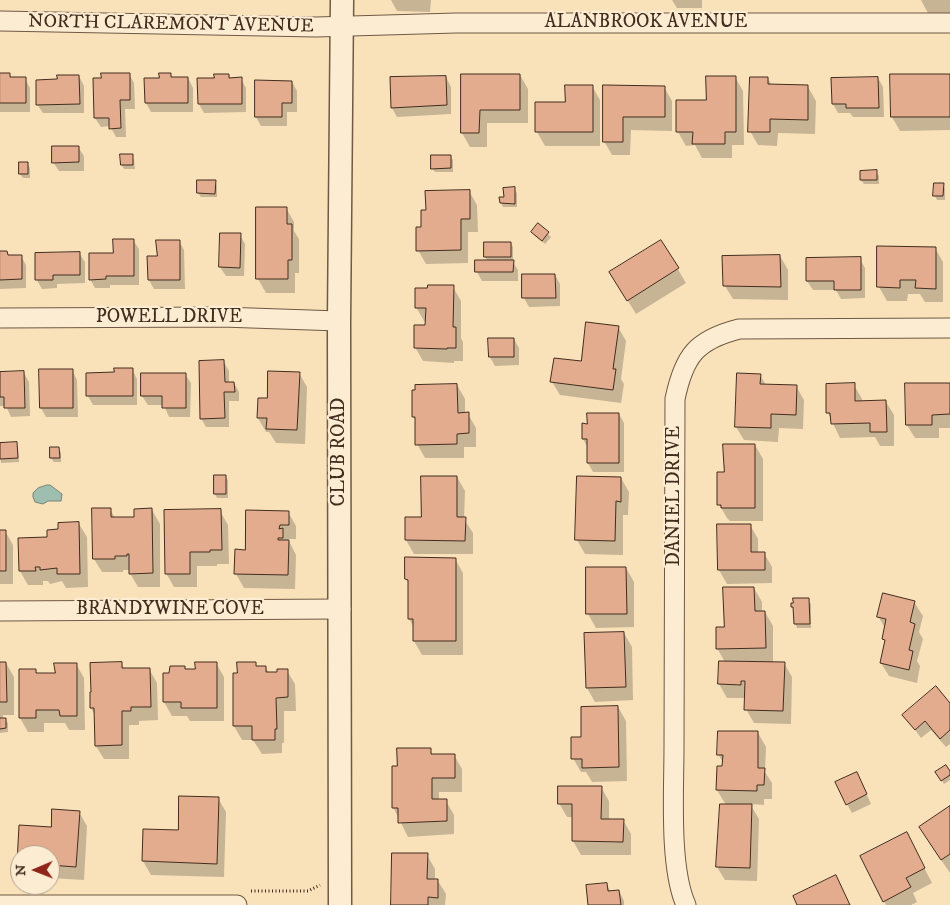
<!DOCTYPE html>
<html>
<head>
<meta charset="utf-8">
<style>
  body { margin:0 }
  #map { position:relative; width:950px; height:905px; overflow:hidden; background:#f9e1ba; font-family:"IM FELL DW Pica",serif }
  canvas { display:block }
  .north { position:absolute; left:10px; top:845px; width:50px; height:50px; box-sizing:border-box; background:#fbecd2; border:1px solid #b19f8a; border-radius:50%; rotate:269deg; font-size:14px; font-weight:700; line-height:20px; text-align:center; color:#422c1e }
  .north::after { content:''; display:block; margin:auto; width:18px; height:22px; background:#8f2418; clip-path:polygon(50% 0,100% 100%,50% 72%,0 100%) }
</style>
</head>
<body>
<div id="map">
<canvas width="950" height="905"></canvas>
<div class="north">N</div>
</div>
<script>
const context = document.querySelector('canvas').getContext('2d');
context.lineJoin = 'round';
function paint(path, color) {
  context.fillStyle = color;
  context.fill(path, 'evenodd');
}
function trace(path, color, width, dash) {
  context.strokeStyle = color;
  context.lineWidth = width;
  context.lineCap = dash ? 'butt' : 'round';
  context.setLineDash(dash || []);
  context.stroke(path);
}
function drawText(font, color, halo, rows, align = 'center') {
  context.font = font + ' "IM FELL DW Pica",serif';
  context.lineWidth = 4.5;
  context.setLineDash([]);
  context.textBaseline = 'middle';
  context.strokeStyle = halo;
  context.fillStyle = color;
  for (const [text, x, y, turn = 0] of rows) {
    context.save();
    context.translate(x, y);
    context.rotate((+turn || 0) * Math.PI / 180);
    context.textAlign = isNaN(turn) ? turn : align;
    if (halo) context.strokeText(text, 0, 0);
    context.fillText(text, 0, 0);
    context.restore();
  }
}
const water = new Path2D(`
  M 47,485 L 50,485 L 62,494 L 61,501 L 48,501 L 43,504 L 35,502 L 33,497 L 33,493 L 38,488 Z`);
paint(water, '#9ebeb0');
trace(water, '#798476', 1);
paint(new Path2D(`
  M 391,0 L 431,0 L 430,12 L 397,11 Z
  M 672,0 L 702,0 L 702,8 L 677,8 Z
  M 921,0 L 950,0 L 950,15 L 929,15 Z
  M 0,74 L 9,74 L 12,79 L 25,79 L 30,88 L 30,112 L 0,112 Z
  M 129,74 L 134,83 L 135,109 L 125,109 L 126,137 L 116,137 L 110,126 L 101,127 L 95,118 Z
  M 170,74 L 173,78 L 188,78 L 193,88 L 193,112 L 151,112 L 146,103 L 161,79 Z
  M 229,75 L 231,79 L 241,79 L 246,88 L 246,112 L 204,113 L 199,104 L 216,79 Z
  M 462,75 L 520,75 L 528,89 L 528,123 L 487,123 L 487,147 L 470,147 L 462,133 Z
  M 950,75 L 950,130 L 900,131 L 892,117 Z
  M 79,76 L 84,86 L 84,113 L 43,113 L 37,104 L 58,80 Z
  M 446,77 L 451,87 L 451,114 L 397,117 L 392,108 Z
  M 735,77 L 743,91 L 744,145 L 732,145 L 732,158 L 702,158 L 695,145 L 686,146 L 678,132 L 707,102 Z
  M 768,78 L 772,86 L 808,87 L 816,101 L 815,134 L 778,133 L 777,146 L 758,145 L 750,131 Z
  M 878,78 L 883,87 L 884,117 L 853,117 L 850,113 L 838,113 L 833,104 Z
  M 292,82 L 297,91 L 297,112 L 287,112 L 287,126 L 261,126 L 256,117 Z
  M 592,86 L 600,100 L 600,146 L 545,146 L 537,132 L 567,103 Z
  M 604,86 L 664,87 L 672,101 L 672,131 L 631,130 L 630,155 L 612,155 L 604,141 Z
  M 78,147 L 84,156 L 84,171 L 59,171 L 53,162 Z
  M 132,155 L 134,160 L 135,169 L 124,169 L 122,165 Z
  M 450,156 L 453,160 L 453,172 L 435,172 L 432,168 Z
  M 27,163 L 30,168 L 30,178 L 23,178 L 20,174 Z
  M 861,172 L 876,172 L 879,176 L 879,184 L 864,184 L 861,180 Z
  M 215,182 L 217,186 L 217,197 L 201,197 L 198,193 Z
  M 943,184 L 945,189 L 945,200 L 937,200 L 935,196 Z
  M 514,189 L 517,193 L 517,207 L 503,207 L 501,202 Z
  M 469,191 L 477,205 L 478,232 L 468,232 L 468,263 L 426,264 L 418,250 L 427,211 Z
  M 286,208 L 294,222 L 294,231 L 299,239 L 299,273 L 295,273 L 295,293 L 266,293 L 258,279 Z
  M 538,224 L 551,237 L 545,244 L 535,236 L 532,232 Z
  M 240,235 L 245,244 L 244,276 L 226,276 L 220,267 Z
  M 133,240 L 139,249 L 139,285 L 110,285 L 110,288 L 95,288 L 90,279 L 114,254 Z
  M 179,241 L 184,250 L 185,289 L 154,289 L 149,280 L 158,257 Z
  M 661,241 L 686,283 L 636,314 L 619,286 Z
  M 511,243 L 513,247 L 513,262 L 518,270 L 518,281 L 482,281 L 477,272 L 488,261 L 485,257 Z
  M 878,248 L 935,248 L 943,262 L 943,302 L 925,302 L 920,294 L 908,294 L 907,301 L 887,301 L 879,287 Z
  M 0,252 L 7,252 L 9,256 L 21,256 L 26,265 L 26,288 L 0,289 Z
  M 79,253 L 85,262 L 85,283 L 57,284 L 57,288 L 42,289 L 37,280 Z
  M 780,256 L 788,270 L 788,300 L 733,299 L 725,286 Z
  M 860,259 L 865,268 L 865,298 L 841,299 L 836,290 L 813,290 L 807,281 Z
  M 555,275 L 560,284 L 560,306 L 529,307 L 524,298 Z
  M 453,287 L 461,301 L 461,338 L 463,342 L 463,361 L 454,361 L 454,363 L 423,361 L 415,347 L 427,326 L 427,321 L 424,321 L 416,307 Z
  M 618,327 L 626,341 L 621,379 L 624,384 L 621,403 L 560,395 L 552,382 L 582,363 Z
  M 514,339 L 519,348 L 519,365 L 495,366 L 490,357 Z
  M 224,362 L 229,371 L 229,383 L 234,383 L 239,392 L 239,401 L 229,401 L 229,427 L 206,427 L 201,418 Z
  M 132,369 L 137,379 L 137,405 L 93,405 L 88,396 L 116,373 Z
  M 72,370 L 77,380 L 78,417 L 46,417 L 41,408 L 40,371 Z
  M 0,373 L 24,373 L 29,382 L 30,416 L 11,417 L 6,406 L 0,406 Z
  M 299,373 L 307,387 L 305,444 L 276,443 L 269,432 L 266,432 L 258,418 L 268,399 Z
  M 185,374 L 191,383 L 190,417 L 169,417 L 164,405 L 148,405 L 142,396 Z
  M 760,375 L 766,385 L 796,386 L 804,400 L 803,429 L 779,428 L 778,442 L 744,440 L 736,427 Z
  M 950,384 L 950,428 L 939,428 L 939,438 L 915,438 L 907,425 Z
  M 457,385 L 465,399 L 465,414 L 468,414 L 476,428 L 476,447 L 464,447 L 464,458 L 425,458 L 417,444 L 417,423 L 413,416 Z
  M 827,385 L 854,385 L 862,399 L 862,402 L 886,402 L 894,415 L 894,446 L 880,446 L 875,437 L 840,438 L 828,413 Z
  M 619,414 L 624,423 L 624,472 L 593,472 L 588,463 L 588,448 L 583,439 L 589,425 Z
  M 16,444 L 18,448 L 19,462 L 1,463 L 0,445 Z
  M 755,445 L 763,459 L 763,521 L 730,521 L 727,518 L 719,504 Z
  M 59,449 L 61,453 L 61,462 L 54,462 L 51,458 Z
  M 225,476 L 228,480 L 228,498 L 217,498 L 215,494 Z
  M 457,477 L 465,491 L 464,519 L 473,533 L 473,554 L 414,554 L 406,540 Z
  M 621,478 L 629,492 L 628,515 L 623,515 L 623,555 L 585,554 L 577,540 Z
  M 110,509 L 115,518 L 136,518 L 152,510 L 160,524 L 160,587 L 138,587 L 130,573 L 130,570 L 123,570 L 123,572 L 102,572 L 94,559 Z
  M 220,511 L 228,525 L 229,564 L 217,564 L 217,566 L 197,566 L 197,587 L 174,587 L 166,573 Z
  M 288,512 L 296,526 L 296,539 L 288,539 L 296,555 L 295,589 L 244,588 L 236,574 Z
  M 79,524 L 87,537 L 88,587 L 66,588 L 62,581 L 50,584 L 48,581 L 43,581 L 43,585 L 28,585 L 20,571 L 20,539 L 49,539 L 60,531 Z
  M 750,525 L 758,539 L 758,553 L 764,553 L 772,567 L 772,583 L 727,584 L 719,570 Z
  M 0,531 L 5,531 L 13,545 L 13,584 L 0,584 Z
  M 455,559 L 463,573 L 463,655 L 422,655 L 414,641 L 414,627 L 409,619 L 409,584 L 406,579 Z
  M 626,568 L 634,582 L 634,627 L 596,628 L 588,614 L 587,569 Z
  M 754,588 L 762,602 L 762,612 L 765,612 L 773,626 L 773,663 L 784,663 L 792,677 L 791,724 L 754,723 L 746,709 L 746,698 L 727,698 L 719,684 L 725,662 L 717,648 L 725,628 Z
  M 794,600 L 808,600 L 811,604 L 811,628 L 797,628 L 795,623 L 795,611 L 792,607 Z
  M 914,602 L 923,616 L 919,632 L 923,639 L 917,661 L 920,666 L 917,683 L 889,676 L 881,663 L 886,643 L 883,638 L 885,628 L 878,616 Z
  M 624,633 L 632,647 L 633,700 L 595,702 L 587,688 Z
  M 0,663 L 6,663 L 14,677 L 14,715 L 3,715 L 3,719 L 5,719 L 8,723 L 8,732 L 0,733 Z
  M 121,663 L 125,670 L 149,669 L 157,683 L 158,720 L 139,721 L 139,725 L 129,725 L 129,759 L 104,759 L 96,746 L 95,715 L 91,708 Z
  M 216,663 L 224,677 L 224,721 L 190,721 L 187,716 L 172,716 L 164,702 L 164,674 L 171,674 L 184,668 L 186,670 L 197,670 Z
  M 255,663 L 257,667 L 266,667 L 269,674 L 287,671 L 295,684 L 296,711 L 284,711 L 284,743 L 282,743 L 282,753 L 262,754 L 253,740 L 242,740 L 234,726 L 234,674 L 238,674 Z
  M 76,664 L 84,678 L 85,730 L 69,730 L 65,723 L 44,723 L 44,732 L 28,732 L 20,718 L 35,670 L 38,674 L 56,674 Z
  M 950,705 L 950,744 L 946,747 L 931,730 L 921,738 L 904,715 Z
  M 618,707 L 626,721 L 627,781 L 592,782 L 586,772 L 581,772 L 573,758 L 583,738 Z
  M 758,733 L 766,747 L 765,772 L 772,783 L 772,799 L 764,799 L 764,805 L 750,804 L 759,819 L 757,881 L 725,880 L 717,867 L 726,805 L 717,790 L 724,764 L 718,754 Z
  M 430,749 L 433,755 L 454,755 L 462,769 L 462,792 L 439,792 L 439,801 L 446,801 L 454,815 L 454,834 L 408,837 L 393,807 L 399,767 Z
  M 937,772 L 950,774 L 950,780 L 944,784 Z
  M 861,782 L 871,804 L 852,813 L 847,804 Z
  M 601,787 L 609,801 L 609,820 L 623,820 L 631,834 L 631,855 L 581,855 L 573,841 L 573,817 L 567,817 L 559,803 Z
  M 218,798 L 226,812 L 224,877 L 151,875 L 143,861 Z
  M 950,808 L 950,873 L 929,842 Z
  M 79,812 L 87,826 L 84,880 L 50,878 L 50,855 L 20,855 L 20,866 L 18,863 L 21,826 L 52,828 Z
  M 914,848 L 932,883 L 913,893 L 917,902 L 911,905 L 886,905 L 862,857 Z
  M 427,855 L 435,869 L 435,881 L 438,881 L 446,894 L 445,905 L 392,905 Z
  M 606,884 L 611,892 L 619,891 L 624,901 L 624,905 L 589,905 Z`), '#0003');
const building = new Path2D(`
  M 0,73 L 10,73 L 10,77 L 26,77 L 26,103 L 0,103 Z
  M 101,73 L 130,73 L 130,100 L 120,100 L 121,128 L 109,129 L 109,118 L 94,118 L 93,78 L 101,78 Z
  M 159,73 L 171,73 L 171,77 L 188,77 L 188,103 L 145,103 L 144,78 L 159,78 Z
  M 214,74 L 229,74 L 229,78 L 242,77 L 242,104 L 198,104 L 197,78 L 214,78 Z
  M 461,74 L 520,74 L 520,110 L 480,110 L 479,133 L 461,133 Z
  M 890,74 L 950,74 L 950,117 L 891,117 Z
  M 57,75 L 79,75 L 80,104 L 36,105 L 36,80 L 57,79 Z
  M 446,76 L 447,105 L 391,108 L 390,77 Z
  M 706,76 L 736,76 L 736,132 L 725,132 L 725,144 L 692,144 L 693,132 L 676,132 L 676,100 L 706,100 Z
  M 750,77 L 768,77 L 768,84 L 808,85 L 808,120 L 770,119 L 770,132 L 748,132 Z
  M 878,77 L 879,108 L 846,108 L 846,104 L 832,104 L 831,78 Z
  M 255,80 L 292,81 L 292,103 L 282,103 L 282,117 L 255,117 Z
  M 565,85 L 593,85 L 593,132 L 535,132 L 535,102 L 565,102 Z
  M 603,85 L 665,86 L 665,117 L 623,117 L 623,142 L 603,142 Z
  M 52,146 L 79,146 L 79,162 L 52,163 Z
  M 120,154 L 133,154 L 133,165 L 121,165 Z
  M 431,155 L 451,155 L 451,168 L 431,169 Z
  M 19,162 L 28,162 L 28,174 L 19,174 Z
  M 877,170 L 877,180 L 860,180 L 860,171 Z
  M 197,180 L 216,180 L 215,194 L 197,193 Z
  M 934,183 L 944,183 L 943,196 L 933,196 Z
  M 515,187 L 515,204 L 500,203 L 499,197 L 504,197 L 503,188 Z
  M 470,190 L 470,219 L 461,219 L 461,250 L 416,251 L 416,227 L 421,227 L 421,210 L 426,210 L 425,191 Z
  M 256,207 L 287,207 L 287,224 L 292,224 L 292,260 L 288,260 L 288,279 L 256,279 Z
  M 538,223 L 549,232 L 542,241 L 531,232 Z
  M 220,233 L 241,233 L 240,268 L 219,267 Z
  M 113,239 L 134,239 L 134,276 L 106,276 L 106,279 L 89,280 L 89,253 L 113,253 Z
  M 156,240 L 180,240 L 180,280 L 148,280 L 147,256 L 157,256 Z
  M 661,240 L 679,268 L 627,301 L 609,272 Z
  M 484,242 L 511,242 L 511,257 L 484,257 Z
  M 877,246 L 936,247 L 936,289 L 915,288 L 916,280 L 900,280 L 900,288 L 877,287 Z
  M 0,251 L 7,251 L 8,255 L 22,255 L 22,279 L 0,280 Z
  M 80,252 L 80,275 L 53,275 L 53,280 L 35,280 L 35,253 Z
  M 780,255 L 781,287 L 723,286 L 722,256 Z
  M 861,257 L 861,290 L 834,290 L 834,281 L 806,281 L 806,258 Z
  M 475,260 L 514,260 L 513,272 L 475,272 Z
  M 522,274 L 555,274 L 556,298 L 522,298 Z
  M 428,285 L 454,285 L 453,327 L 456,327 L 456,348 L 447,348 L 447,349 L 414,348 L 414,325 L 425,325 L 426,308 L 415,308 L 415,288 L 427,288 Z
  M 586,322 L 619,326 L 613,369 L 616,369 L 613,390 L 550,382 L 554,358 L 581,361 Z
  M 488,338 L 514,338 L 514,357 L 489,357 Z
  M 224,360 L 225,382 L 234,382 L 235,392 L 224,392 L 225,418 L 200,419 L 199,361 Z
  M 114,368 L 133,368 L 133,396 L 86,396 L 86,373 L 114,372 Z
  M 39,369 L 73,369 L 73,408 L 40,408 Z
  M 24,371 L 25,408 L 4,408 L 4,397 L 0,397 L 0,372 Z
  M 268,371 L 300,372 L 297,430 L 266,429 L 267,418 L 257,418 L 258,398 L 267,398 Z
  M 141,373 L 186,373 L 186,408 L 162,408 L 162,396 L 141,396 Z
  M 737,373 L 761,374 L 760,384 L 797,385 L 796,415 L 771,414 L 771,428 L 735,427 Z
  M 855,383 L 855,401 L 886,400 L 887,432 L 870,432 L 870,423 L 831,424 L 830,413 L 826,413 L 826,384 Z
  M 905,383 L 950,383 L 950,414 L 932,415 L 932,425 L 906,425 Z
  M 457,384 L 458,413 L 469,412 L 469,433 L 457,434 L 457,444 L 415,445 L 415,417 L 412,417 L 412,390 L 415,390 L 415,385 Z
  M 587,413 L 619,413 L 619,463 L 587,463 L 587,439 L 582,439 L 582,423 L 587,424 Z
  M 17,442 L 18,458 L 0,459 L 0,443 Z
  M 723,444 L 755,444 L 755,508 L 721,508 L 721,505 L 717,505 L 717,472 L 724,472 Z
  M 50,447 L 59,447 L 60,458 L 50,458 Z
  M 214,475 L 226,475 L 226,494 L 214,494 Z
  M 421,476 L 457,476 L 457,517 L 466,517 L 465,541 L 405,540 L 405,517 L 421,517 Z
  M 577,476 L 621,477 L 621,502 L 616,501 L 615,541 L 575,540 Z
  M 92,508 L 111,508 L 111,517 L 134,517 L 134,509 L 152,508 L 153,573 L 129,574 L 129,554 L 127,554 L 127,556 L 115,556 L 115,559 L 93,559 Z
  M 221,509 L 222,550 L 210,550 L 210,552 L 190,552 L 190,574 L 165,574 L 164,510 Z
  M 246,510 L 289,511 L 289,525 L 280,525 L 279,529 L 283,528 L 283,538 L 278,538 L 278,540 L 289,540 L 288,575 L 234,574 L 235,549 L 245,550 Z
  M 79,522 L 80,574 L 57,574 L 57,568 L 40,570 L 40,567 L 35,567 L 36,571 L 19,571 L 18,538 L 47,537 L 47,530 L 58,529 L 58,523 Z
  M 717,524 L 751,524 L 751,552 L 765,552 L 765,570 L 718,570 Z
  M 0,530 L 6,530 L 6,571 L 0,571 Z
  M 405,557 L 456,558 L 456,641 L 413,641 L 413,619 L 408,619 L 408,580 L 405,579 Z
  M 586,567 L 626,567 L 627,614 L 586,614 Z
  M 723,587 L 754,587 L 755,611 L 765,611 L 766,648 L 716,649 L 716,627 L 724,627 Z
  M 883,593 L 915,601 L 910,622 L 915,624 L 909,650 L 913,651 L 909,670 L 880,663 L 885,640 L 882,639 L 886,619 L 877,617 Z
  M 793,598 L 809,598 L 810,624 L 794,624 L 793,607 L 791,607 L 791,603 L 793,603 Z
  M 624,632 L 626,687 L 586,688 L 584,633 Z
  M 719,661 L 785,662 L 783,711 L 744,710 L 745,681 L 741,681 L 741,685 L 718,684 Z
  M 0,662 L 6,662 L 7,702 L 0,702 Z
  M 122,662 L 122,668 L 150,668 L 151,707 L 131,707 L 131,711 L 122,711 L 122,745 L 95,746 L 94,708 L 90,708 L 90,692 L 91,692 L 90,663 Z
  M 195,662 L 217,662 L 217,708 L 181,708 L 181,702 L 163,702 L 163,673 L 169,673 L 170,666 L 185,666 L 185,669 L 195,669 Z
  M 237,662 L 256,662 L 256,666 L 266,666 L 266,672 L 277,672 L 277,669 L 288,669 L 288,697 L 276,698 L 277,729 L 275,729 L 275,740 L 252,740 L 252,726 L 233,726 L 233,673 L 237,673 Z
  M 54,663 L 77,663 L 77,716 L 60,716 L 59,710 L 36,710 L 36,718 L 19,718 L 19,669 L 36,669 L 36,673 L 55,673 Z
  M 936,686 L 950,703 L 950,730 L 940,739 L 925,721 L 915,730 L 902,715 Z
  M 618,706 L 619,767 L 582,768 L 582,759 L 571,759 L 571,737 L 581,737 L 581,707 Z
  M 0,718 L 6,718 L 6,728 L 0,729 Z
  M 718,731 L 758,731 L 758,768 L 765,768 L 764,785 L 757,785 L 757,791 L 716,790 L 717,766 L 722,766 L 723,755 L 717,755 Z
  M 397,748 L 431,748 L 431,754 L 455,754 L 455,778 L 432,778 L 432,799 L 447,799 L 447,821 L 398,823 L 398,808 L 392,808 L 392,766 L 397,766 Z
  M 946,765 L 950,771 L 950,775 L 941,781 L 935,772 Z
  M 857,772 L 867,794 L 846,805 L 835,782 Z
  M 558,786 L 602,786 L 601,819 L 624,819 L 623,842 L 572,841 L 572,804 L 558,804 Z
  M 179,796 L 219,797 L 217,864 L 142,861 L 143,829 L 178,830 Z
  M 720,804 L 752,804 L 750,868 L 716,867 Z
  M 950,806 L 950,854 L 941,860 L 919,827 Z
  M 52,809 L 80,811 L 76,867 L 50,865 L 50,855 L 20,855 L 20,863 L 17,863 L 19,825 L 51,827 Z
  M 907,832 L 925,868 L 906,878 L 911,887 L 883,902 L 860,856 Z
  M 392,853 L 428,853 L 427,879 L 438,879 L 438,898 L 428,897 L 428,905 L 391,905 Z
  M 836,875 L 850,905 L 797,905 L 793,896 Z
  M 607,883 L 608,891 L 619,890 L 621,905 L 588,905 L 586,885 Z`);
paint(building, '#e4ac8e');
trace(building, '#422c1e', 1);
const minor = new Path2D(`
  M 0,21 L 316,27 L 456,23 L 950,23
  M 0,318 L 222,317 L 339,321
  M 0,611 L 341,609
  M 0,905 L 237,905
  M 686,905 C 669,867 674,791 674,747 C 674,631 675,515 675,399 C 684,356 696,340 739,329 L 950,328`);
const tertiary = new Path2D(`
  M 340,905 L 339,321 L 342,0`);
trace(minor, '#705945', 21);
trace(tertiary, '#705945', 25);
trace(new Path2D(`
  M 251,891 L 308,891 L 320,885`), '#422c1e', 3, [1, 2.5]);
trace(minor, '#fbecd2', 19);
trace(tertiary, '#fbecd2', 22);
drawText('19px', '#422c1e', '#fbecd2', [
  ["ALANBROOK AVENUE",646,23],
  ["NORTH CLAREMONT AVENUE",171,25,1],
  ["POWELL DRIVE",169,318],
  ["CLUB ROAD",340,452,-90],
  ["DANIEL DRIVE",675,496,-90],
  ["BRANDYWINE COVE",170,610]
]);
</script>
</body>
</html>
